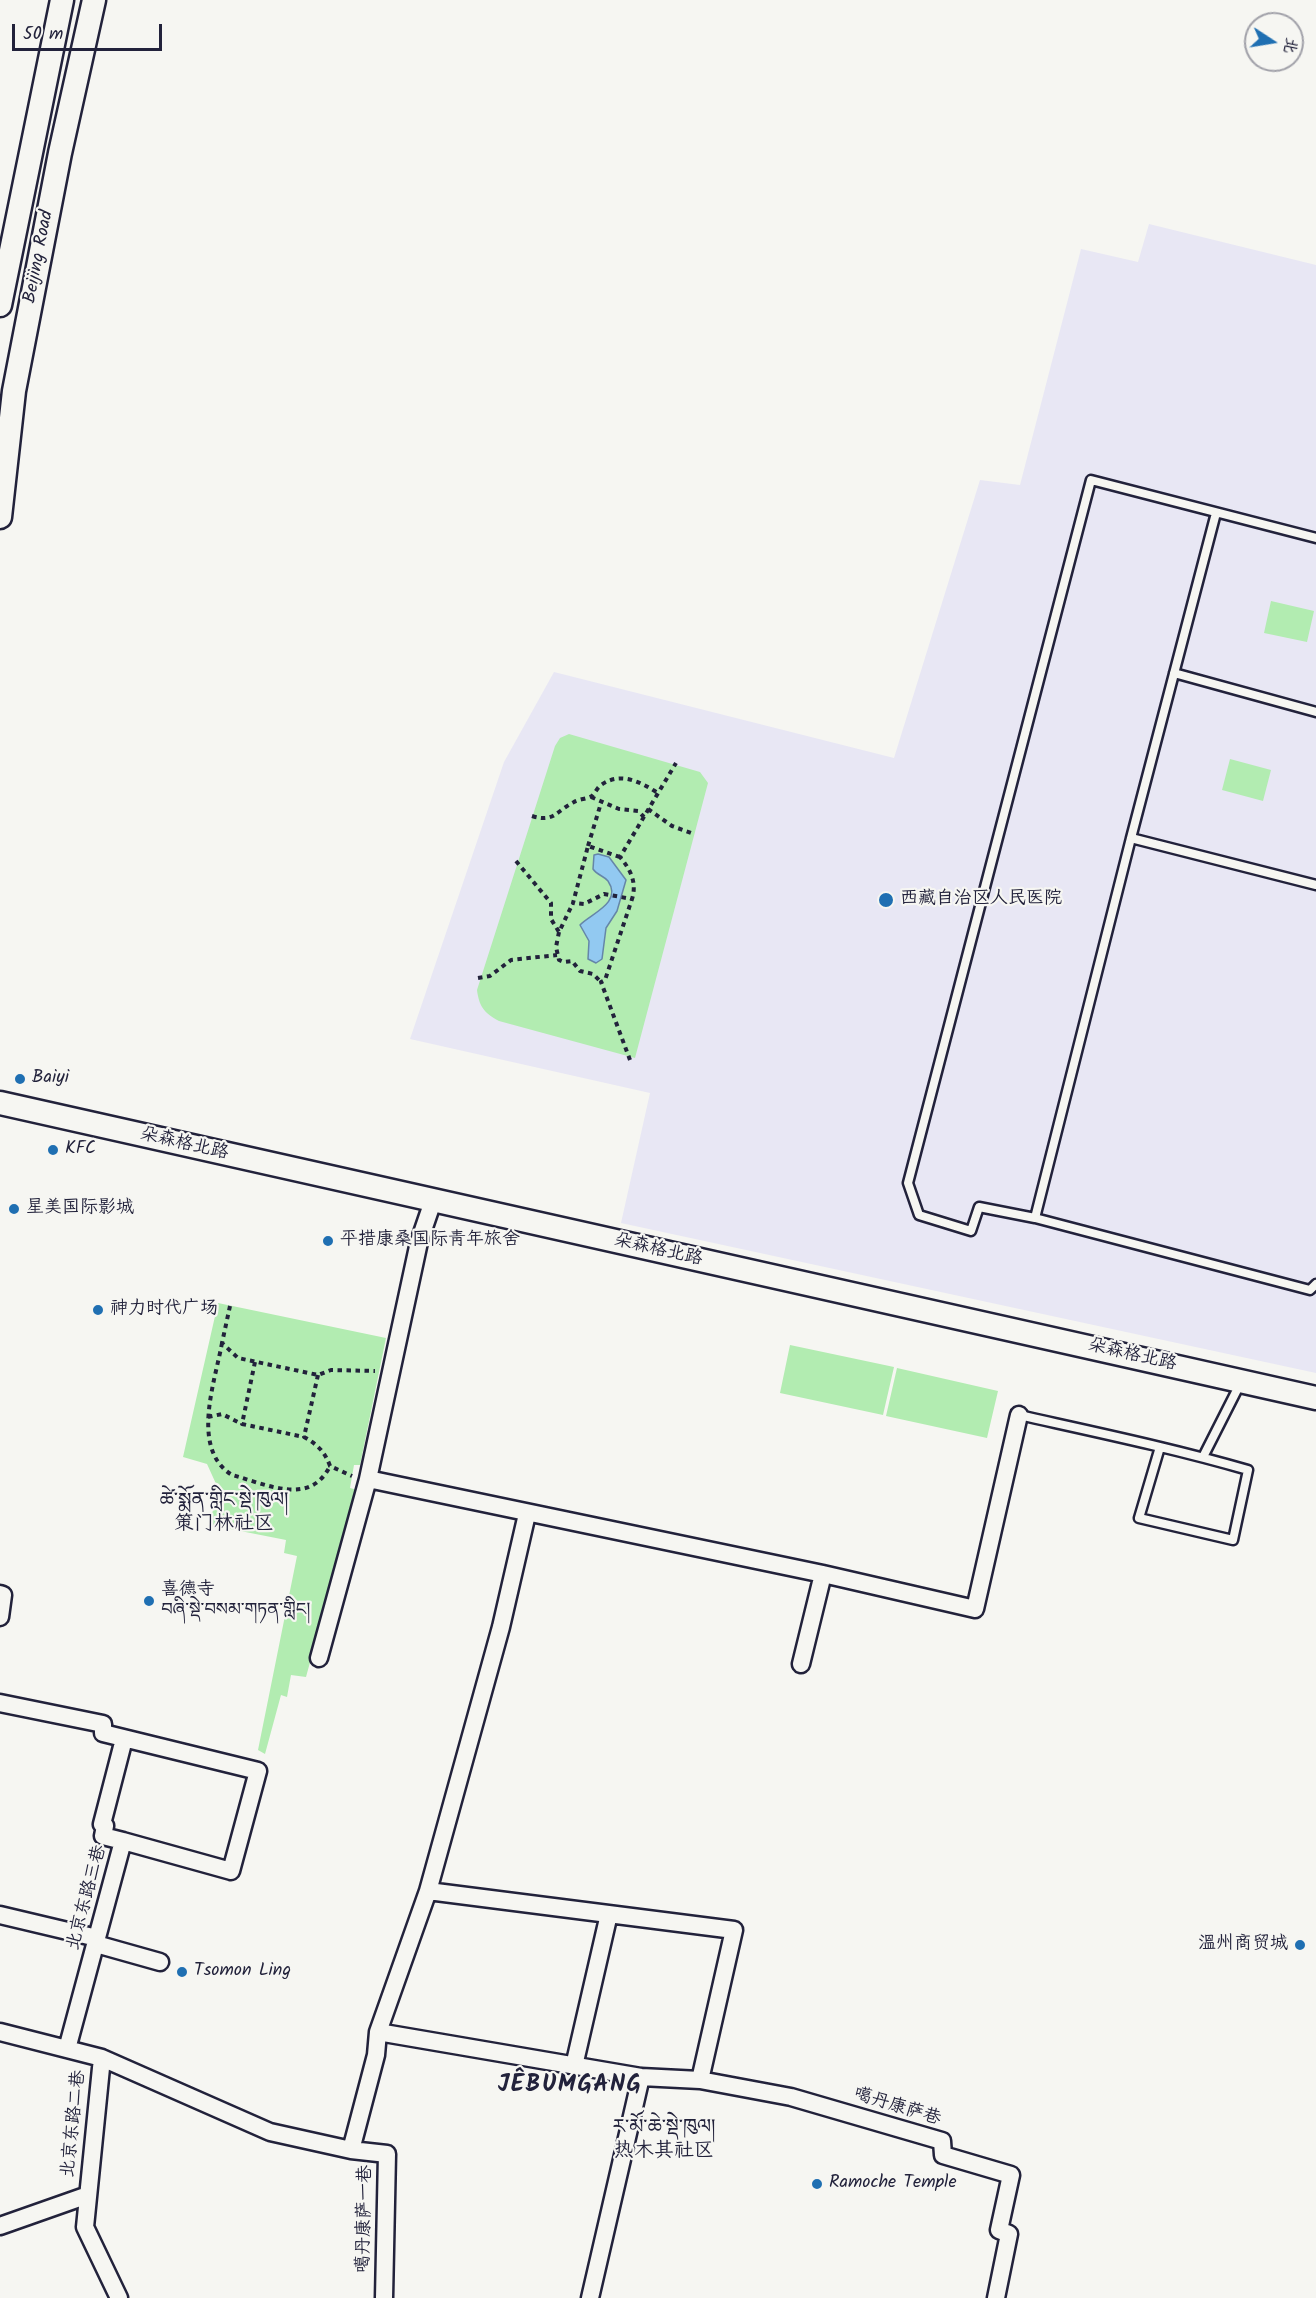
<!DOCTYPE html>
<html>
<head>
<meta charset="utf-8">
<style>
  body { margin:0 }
  #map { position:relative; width:1316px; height:2298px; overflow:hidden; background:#f6f6f2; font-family:Kalam,"LXGW WenKai TC",sans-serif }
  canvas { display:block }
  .north { position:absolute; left:1244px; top:12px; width:60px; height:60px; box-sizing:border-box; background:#f6f6f2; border:2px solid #a1a1a9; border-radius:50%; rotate:102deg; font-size:16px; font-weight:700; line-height:24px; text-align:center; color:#22223b }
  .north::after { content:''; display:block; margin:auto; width:21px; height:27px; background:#1f6fb2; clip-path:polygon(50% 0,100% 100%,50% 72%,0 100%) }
  .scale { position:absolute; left:12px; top:24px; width:150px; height:27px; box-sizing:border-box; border:3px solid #22223b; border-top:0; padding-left:8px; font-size:18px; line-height:21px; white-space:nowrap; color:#22223b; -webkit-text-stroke:4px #f6f6f2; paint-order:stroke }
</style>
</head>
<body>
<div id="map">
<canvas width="1316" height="2298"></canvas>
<div class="north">北</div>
<div class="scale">50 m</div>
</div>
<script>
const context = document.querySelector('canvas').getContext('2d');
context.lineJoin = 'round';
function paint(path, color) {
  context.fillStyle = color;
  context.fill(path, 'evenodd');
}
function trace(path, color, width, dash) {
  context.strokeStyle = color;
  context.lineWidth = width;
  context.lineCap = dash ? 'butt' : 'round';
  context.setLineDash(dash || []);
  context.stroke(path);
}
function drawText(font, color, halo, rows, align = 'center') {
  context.font = font + ' Kalam,"LXGW WenKai TC","Noto Serif Tibetan",sans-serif';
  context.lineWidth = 4.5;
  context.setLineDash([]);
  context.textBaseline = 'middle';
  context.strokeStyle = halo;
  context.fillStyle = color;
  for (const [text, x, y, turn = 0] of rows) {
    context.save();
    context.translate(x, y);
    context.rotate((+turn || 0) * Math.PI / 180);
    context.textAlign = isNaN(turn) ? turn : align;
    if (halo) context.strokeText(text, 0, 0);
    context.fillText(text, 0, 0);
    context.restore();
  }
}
paint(new Path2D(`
  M 1149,224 L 1316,265 L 1316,1373 L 621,1223 L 650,1093 L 410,1039 L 504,762 L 554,672 L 894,758 L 980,480 L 1020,485 L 1081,249 L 1138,262 Z`), '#e8e7f4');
paint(new Path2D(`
  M 1271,601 L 1314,611 L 1307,642 L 1264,633 Z
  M 569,734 L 700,772 L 708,783 L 635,1058 L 499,1021 C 484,1013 479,1006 477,990 L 555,746 L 560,738 Z
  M 1230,759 L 1271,770 L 1263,801 L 1222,790 Z
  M 218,1303 L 386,1338 L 360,1465 L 354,1465 L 350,1488 L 357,1490 L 306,1677 L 291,1675 L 287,1697 L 281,1695 L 265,1754 L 258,1750 L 297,1556 L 284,1553 L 286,1540 L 210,1525 L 217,1486 L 207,1464 L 183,1457 Z
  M 790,1345 L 894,1367 L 883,1415 L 780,1393 Z
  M 897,1368 L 998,1391 L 987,1438 L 886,1416 Z`), '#b2ecb1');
const water = new Path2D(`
  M 598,854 L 609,857 L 626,880 L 617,911 L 606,928 L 602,959 L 596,963 L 588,959 L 589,941 L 580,925 C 590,914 623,903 608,881 C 604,876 597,875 593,869 L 594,855 Z`);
paint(water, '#92c9f1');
trace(water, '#6586a8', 1.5);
const lane = new Path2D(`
  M 1216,513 L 1131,838 L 1316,885
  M 1174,673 L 1316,712
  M 1131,838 L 1035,1218 L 979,1207 L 971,1231 L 919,1215 L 908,1183 L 1091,480 L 1316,538
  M 1035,1218 L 1310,1290 L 1316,1284
  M 1019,1415 C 1095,1432 1172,1448 1248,1470 L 1233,1540 L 1139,1518 L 1160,1447
  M 1203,1457 L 1240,1384`);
const street = new Path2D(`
  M 368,1479 L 823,1574 L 975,1609 L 1019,1415
  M 0,1594 L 3,1595 L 0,1617
  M 319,1658 L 368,1479 L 419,1242 L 433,1201
  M 801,1664 L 823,1574
  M 0,1703 L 103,1724 L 103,1733 L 258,1771 L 231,1871 L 123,1841
  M 428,1891 L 734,1930 L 700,2080
  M 0,1915 L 97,1938
  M 96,1944 L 160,1962
  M 0,2032 L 102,2058 L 270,2132 L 351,2150
  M 378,2032 L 641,2077 L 700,2080 L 791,2097 L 942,2141 L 943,2155 L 1011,2175 L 999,2230 L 1009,2234 L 996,2298
  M 67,2049 L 123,1841 L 103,1836 L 105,1826 L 102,1824 L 124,1739
  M 102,2058 L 85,2227 L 119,2298
  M 574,2066 L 609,1914
  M 0,2226 L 88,2195
  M 384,2298 L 387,2154 L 351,2150 L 376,2055 L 378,2032 L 428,1891 L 501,1627 L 527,1514
  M 590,2298 L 641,2077`);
const secondary = new Path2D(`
  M 0,305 L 62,0
  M 0,517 L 14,391 L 60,153 L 94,0
  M 0,1103 L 1316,1398`);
trace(lane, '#22223b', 13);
trace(street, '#22223b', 21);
trace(secondary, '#22223b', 27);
trace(new Path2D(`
  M 591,797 L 619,809 L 638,811 L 644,817
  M 648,809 L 672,826 L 694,834
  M 532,816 C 554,823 556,811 574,802 C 579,799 587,799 592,796 C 595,793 597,788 601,785 C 621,771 640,782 658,793
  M 588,846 L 601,803
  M 620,857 L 588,846 L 573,903 L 584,904 L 604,894 L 632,899 C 637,883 631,870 620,857 L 676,763
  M 516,861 L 551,903 L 551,919 L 559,932 L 573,903
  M 559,932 L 556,947 L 559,960 L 564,962 L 572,961 L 580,971 L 593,974 L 601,982
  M 478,978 L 490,976 L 511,960 L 557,955
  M 630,1060 L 601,982 L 605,980 L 632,899
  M 230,1306 L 222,1343 L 238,1358 L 318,1375 L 331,1370 L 375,1371
  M 222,1343 C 215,1382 190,1449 232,1475 C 266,1484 310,1507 330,1466
  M 255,1362 L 242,1424 L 304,1437
  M 318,1375 L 304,1437 C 317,1444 325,1452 330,1466 L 352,1476
  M 208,1417 L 222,1414 L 242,1424`), '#22223b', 4, [4.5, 4.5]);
trace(lane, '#f6f6f2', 8);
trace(street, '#f6f6f2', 16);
trace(secondary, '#f6f6f2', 22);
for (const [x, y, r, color] of [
  [886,900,8,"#1f6fb2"],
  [20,1079,6,"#1f6fb2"],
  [53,1150,6,"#1f6fb2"],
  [14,1209,6,"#1f6fb2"],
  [328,1241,6,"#1f6fb2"],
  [98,1310,6,"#1f6fb2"],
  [149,1601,6,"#1f6fb2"],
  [1300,1945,6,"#1f6fb2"],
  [182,1972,6,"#1f6fb2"],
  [817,2184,6,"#1f6fb2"]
]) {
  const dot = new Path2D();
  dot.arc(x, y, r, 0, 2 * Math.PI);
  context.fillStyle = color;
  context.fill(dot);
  trace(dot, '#f6f6f2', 2);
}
drawText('18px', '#22223b', '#f6f6f2', [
  ["Beijing Road",40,257,-79],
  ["朵森格北路",184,1145,13],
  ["朵森格北路",658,1251,13],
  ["朵森格北路",1132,1356,13],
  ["北京东路三巷",88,1898,-75],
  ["噶丹康萨巷",897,2108,17],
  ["北京东路二巷",75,2124,-84],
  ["噶丹康萨一巷",366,2219,-89]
]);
drawText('18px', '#22223b', '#f6f6f2', [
  ["西藏自治区人民医院",900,900],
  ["Baiyi",32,1079],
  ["KFC",65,1150],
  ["星美国际影城",26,1209],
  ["平措康桑国际青年旅舍",340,1241],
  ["神力时代广场",110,1310],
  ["喜德寺",161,1591],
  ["བཞི་སྡེ་བསམ་གཏན་གླིང།",161,1612],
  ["温州商贸城",1288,1945,"right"],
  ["Tsomon Ling",194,1972],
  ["Ramoche Temple",829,2184]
], 'left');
drawText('20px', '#22223b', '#f6f6f2', [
  ["ཚེ་སྨོན་གླིང་སྡེ་ཁུལ།",224,1503],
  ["策门林社区",224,1526],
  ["ར་མོ་ཆེ་སྡེ་ཁུལ།",664,2130],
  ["热木其社区",664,2153]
]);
context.letterSpacing = '1.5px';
drawText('bold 24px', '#22223b', '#f6f6f2', [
  ["JÊBUMGANG",570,2087]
]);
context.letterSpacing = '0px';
</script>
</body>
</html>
